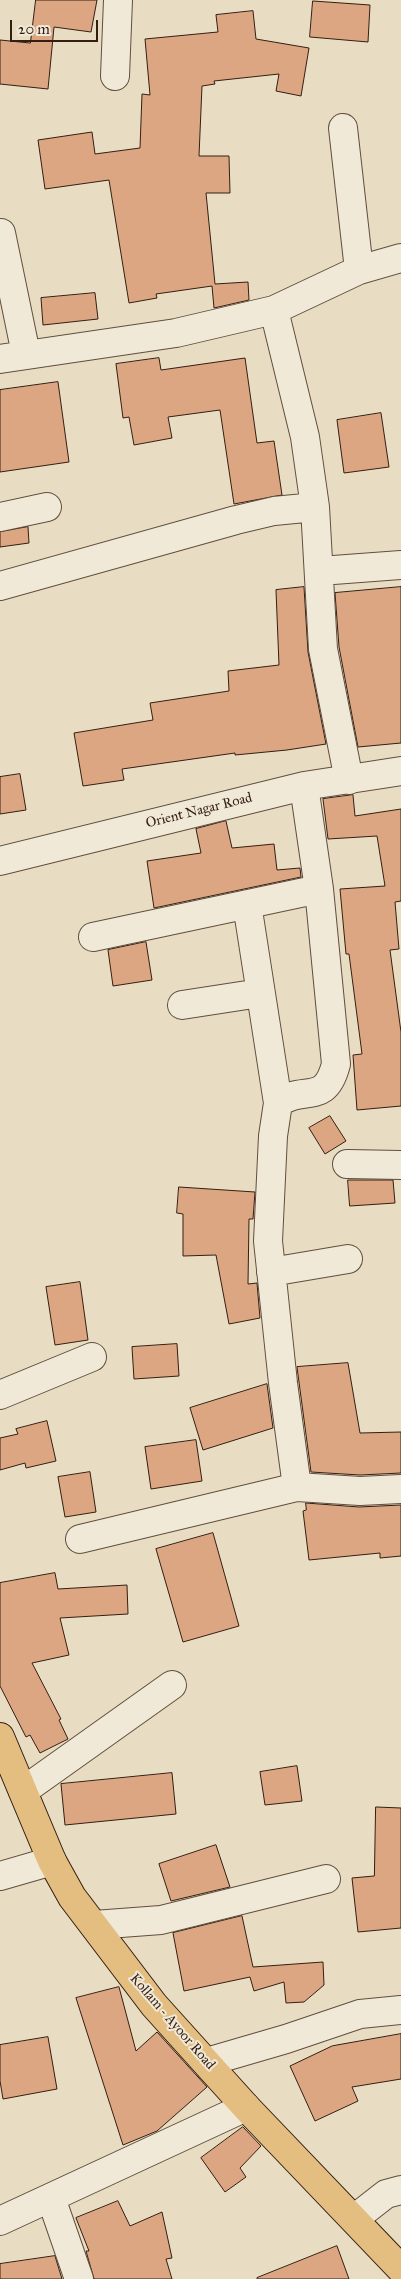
<!DOCTYPE html>
<html>
<head>
<meta charset="utf-8">
<style>
  body { margin:0 }
  #map { position:relative; width:401px; height:2279px; overflow:hidden; background:#e8ddc2; font-family:"IM FELL Great Primer",serif }
  canvas { display:block }
  .scale { position:absolute; left:10px; top:20px; width:88px; height:22px; box-sizing:border-box; border:2px solid #341e12; border-top:0; padding-left:6px; font-size:15px; line-height:18px; white-space:nowrap; color:#341e12; -webkit-text-stroke:4px #f0e9d7; paint-order:stroke }
</style>
</head>
<body>
<div id="map">
<canvas width="401" height="2279"></canvas>
<div class="scale">20 m</div>
</div>
<script>
const context = document.querySelector('canvas').getContext('2d');
context.lineJoin = 'round';
function paint(path, color) {
  context.fillStyle = color;
  context.fill(path, 'evenodd');
}
function trace(path, color, width, dash) {
  context.strokeStyle = color;
  context.lineWidth = width;
  context.lineCap = dash ? 'butt' : 'round';
  context.setLineDash(dash || []);
  context.stroke(path);
}
function drawText(font, color, halo, rows, align = 'center') {
  context.font = font + ' "IM FELL Great Primer",serif';
  context.lineWidth = 4;
  context.setLineDash([]);
  context.textBaseline = 'middle';
  context.strokeStyle = halo;
  context.fillStyle = color;
  for (const [text, x, y, turn = 0] of rows) {
    context.save();
    context.translate(x, y);
    context.rotate((+turn || 0) * Math.PI / 180);
    context.textAlign = isNaN(turn) ? turn : align;
    if (halo) context.strokeText(text, 0, 0);
    context.fillText(text, 0, 0);
    context.restore();
  }
}
const building = new Path2D(`
  M 36,0 L 97,0 L 91,32 L 54,27 L 48,89 L 0,84 L 0,40 L 30,43 Z
  M 313,1 L 370,5 L 368,42 L 310,37 Z
  M 253,11 L 256,39 L 309,48 L 301,96 L 276,91 L 279,74 L 214,81 L 215,84 L 202,86 L 199,156 L 229,156 L 230,193 L 206,193 L 215,284 L 248,282 L 249,300 L 214,308 L 212,286 L 156,294 L 157,298 L 129,303 L 109,180 L 45,189 L 38,140 L 92,132 L 95,154 L 140,148 L 142,94 L 150,95 L 145,39 L 218,32 L 216,15 Z
  M 95,293 L 98,319 L 43,325 L 41,298 Z
  M 159,358 L 161,370 L 245,358 L 257,443 L 274,441 L 282,495 L 234,504 L 220,410 L 168,417 L 172,438 L 134,445 L 129,417 L 123,418 L 116,364 Z
  M 58,382 L 69,462 L 0,472 L 0,390 Z
  M 381,413 L 389,467 L 344,473 L 337,420 Z
  M 28,527 L 29,543 L 0,547 L 0,532 Z
  M 304,587 L 308,652 L 326,744 L 287,750 L 235,755 L 235,753 L 122,769 L 124,780 L 83,786 L 74,733 L 153,720 L 150,703 L 229,691 L 228,671 L 279,665 L 276,590 Z
  M 401,587 L 401,743 L 358,747 L 339,647 L 335,593 Z
  M 20,774 L 26,810 L 0,814 L 0,777 Z
  M 353,795 L 355,816 L 401,809 L 401,901 L 395,902 L 399,949 L 390,950 L 401,1032 L 401,1106 L 357,1110 L 353,1055 L 362,1054 L 349,954 L 346,954 L 340,889 L 385,886 L 377,836 L 328,839 L 323,799 Z
  M 226,821 L 232,848 L 274,844 L 277,870 L 300,868 L 301,877 L 154,908 L 147,861 L 201,853 L 196,829 Z
  M 146,942 L 152,980 L 113,986 L 108,950 Z
  M 330,1116 L 346,1141 L 325,1154 L 309,1128 Z
  M 348,1180 L 393,1180 L 395,1203 L 350,1206 Z
  M 179,1187 L 255,1192 L 253,1219 L 249,1219 L 248,1284 L 257,1283 L 260,1318 L 229,1324 L 216,1255 L 183,1256 L 183,1214 L 177,1213 Z
  M 80,1282 L 88,1340 L 55,1345 L 46,1287 Z
  M 177,1344 L 179,1376 L 134,1379 L 132,1347 Z
  M 348,1363 L 360,1433 L 401,1432 L 401,1473 L 360,1475 L 311,1472 L 297,1367 Z
  M 267,1384 L 273,1428 L 203,1450 L 190,1408 Z
  M 47,1421 L 56,1461 L 26,1468 L 25,1463 L 0,1470 L 0,1438 L 18,1434 L 16,1429 Z
  M 196,1440 L 202,1481 L 151,1489 L 145,1447 Z
  M 90,1472 L 96,1512 L 65,1517 L 58,1477 Z
  M 306,1503 L 359,1507 L 401,1505 L 401,1556 L 380,1558 L 380,1553 L 309,1560 L 303,1511 L 306,1510 Z
  M 213,1533 L 239,1626 L 183,1642 L 156,1549 Z
  M 55,1573 L 58,1589 L 127,1585 L 128,1614 L 60,1618 L 69,1655 L 32,1663 L 61,1719 L 59,1720 L 68,1739 L 40,1753 L 30,1735 L 26,1737 L 0,1686 L 0,1583 Z
  M 297,1766 L 302,1801 L 265,1805 L 260,1772 Z
  M 172,1773 L 176,1814 L 65,1825 L 61,1784 Z
  M 376,1807 L 401,1808 L 401,1928 L 358,1932 L 352,1878 L 374,1876 Z
  M 216,1845 L 230,1887 L 171,1901 L 159,1864 Z
  M 242,1916 L 253,1967 L 323,1962 L 324,1985 L 304,2002 L 286,2003 L 284,1982 L 254,1991 L 250,1977 L 184,1991 L 173,1933 Z
  M 119,1987 L 136,2051 L 157,2032 L 207,2087 L 157,2131 L 123,2145 L 76,1998 Z
  M 401,2034 L 401,2079 L 352,2087 L 358,2101 L 315,2121 L 290,2066 L 332,2046 Z
  M 48,2037 L 57,2089 L 3,2099 L 0,2081 L 0,2045 Z
  M 243,2127 L 261,2146 L 240,2168 L 246,2177 L 225,2192 L 201,2158 Z
  M 118,2201 L 130,2226 L 162,2212 L 172,2258 L 166,2259 L 172,2279 L 94,2279 L 86,2251 L 89,2251 L 76,2218 Z
  M 337,2246 L 349,2279 L 257,2279 L 257,2278 Z
  M 55,2256 L 62,2279 L 0,2279 L 0,2264 Z`);
paint(building, '#dca682');
trace(building, '#341e12', 1);
const minor = new Path2D(`
  M 115,76 L 118,0
  M 343,128 L 359,270
  M 1,233 L 26,354
  M 0,359 L 176,333 L 274,310 L 359,270 L 401,258
  M 315,507 L 323,649 L 349,780
  M 0,517 L 47,507
  M 320,571 L 401,565
  M 0,586 L 236,520 L 274,511 L 315,507 L 305,437 L 274,310
  M 0,861 L 304,786 L 401,771
  M 247,904 L 278,1103
  M 93,937 L 319,889
  M 182,1005 L 260,993
  M 347,1164 L 401,1165
  M 271,1272 L 348,1259
  M 0,1395 L 92,1357
  M 297,1487 L 283,1383 L 268,1241 L 273,1136 L 278,1103 C 304,1084 325,1107 336,1064 L 319,889 L 304,786
  M 80,1539 L 297,1487 L 360,1491 L 401,1489
  M 23,1791 L 172,1685
  M 0,1876 L 52,1861
  M 94,1925 L 161,1920 L 326,1879
  M 207,2062 L 286,2039 L 360,2014 L 401,2010
  M 51,2198 L 79,2279
  M 354,2219 L 386,2194 L 401,2190
  M 0,2221 L 246,2107`);
const major = new Path2D(`
  M 0,1737 L 52,1861 L 72,1897 L 154,2005 L 246,2107 L 401,2269`);
trace(minor, '#614e3e', 30);
trace(major, '#341e12', 30);
trace(minor, '#f0e9d7', 28);
trace(major, '#e4be81', 28);
drawText('14px', '#341e12', '#f0e9d7', [
  ["Orient Nagar Road",199,811,-14],
  ["Kollam - Ayoor Road",172,2022,49]
]);
</script>
</body>
</html>
